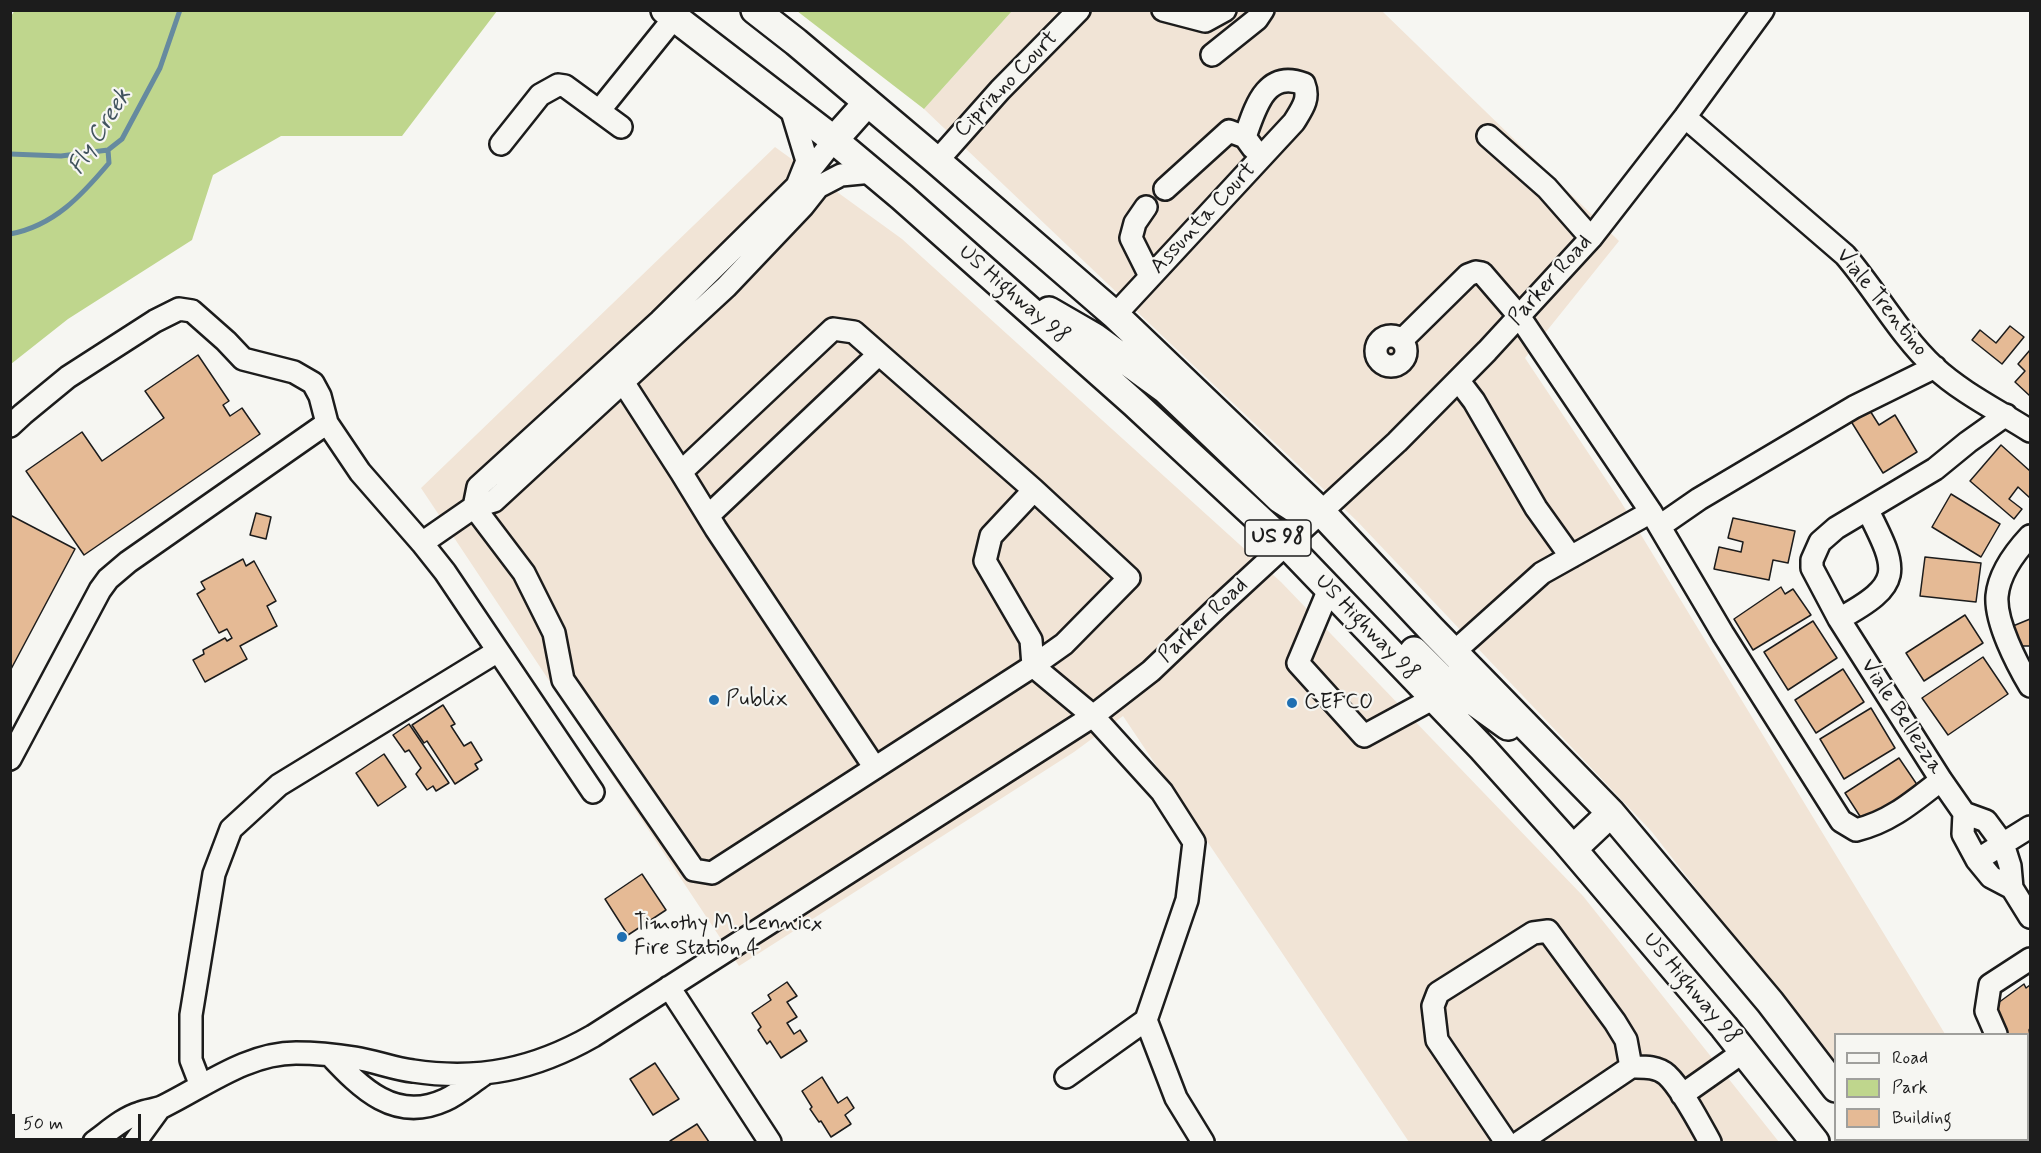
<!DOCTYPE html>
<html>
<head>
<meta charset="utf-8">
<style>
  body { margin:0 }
  #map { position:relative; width:2041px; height:1153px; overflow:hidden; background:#f6f6f2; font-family:Mynerve,sans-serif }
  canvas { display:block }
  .frame { position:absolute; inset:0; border:12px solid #1c1c1c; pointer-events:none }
  .legend { position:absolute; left:1834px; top:1033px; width:195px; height:108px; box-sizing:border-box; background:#f6f6f2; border:2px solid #9f9f9c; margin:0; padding:8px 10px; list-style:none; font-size:18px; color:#1c1c1c }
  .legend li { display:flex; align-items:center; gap:12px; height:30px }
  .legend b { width:30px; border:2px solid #9f9f9c }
  .scale { position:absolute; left:12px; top:1114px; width:129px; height:27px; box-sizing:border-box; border:3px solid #1c1c1c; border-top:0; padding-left:8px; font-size:18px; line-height:21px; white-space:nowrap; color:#1c1c1c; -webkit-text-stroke:4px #f6f6f2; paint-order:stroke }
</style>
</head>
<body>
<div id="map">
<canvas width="2041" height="1153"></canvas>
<div class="frame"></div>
<ul class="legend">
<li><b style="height:8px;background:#f6f6f2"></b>Road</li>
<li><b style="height:16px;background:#bfd68d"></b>Park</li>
<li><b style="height:16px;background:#e5ba95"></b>Building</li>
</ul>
<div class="scale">50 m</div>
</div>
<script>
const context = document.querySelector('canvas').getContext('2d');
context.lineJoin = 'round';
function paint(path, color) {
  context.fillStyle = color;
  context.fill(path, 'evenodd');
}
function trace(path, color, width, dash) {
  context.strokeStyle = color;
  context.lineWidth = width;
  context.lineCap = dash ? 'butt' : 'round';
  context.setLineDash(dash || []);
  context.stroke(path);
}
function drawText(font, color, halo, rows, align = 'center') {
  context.font = font + ' Mynerve,sans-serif';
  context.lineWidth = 4.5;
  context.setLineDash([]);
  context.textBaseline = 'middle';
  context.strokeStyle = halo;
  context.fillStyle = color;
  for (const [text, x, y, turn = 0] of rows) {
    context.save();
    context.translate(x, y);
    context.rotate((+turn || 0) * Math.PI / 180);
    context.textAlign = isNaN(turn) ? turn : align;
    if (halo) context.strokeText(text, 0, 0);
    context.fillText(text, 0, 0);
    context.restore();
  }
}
paint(new Path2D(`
  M 1012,11 L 1382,11 L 1619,241 L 1525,358 L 1621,502 L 1945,1034 L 1836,1034 L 1835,1067 L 1652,832 L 1357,521 L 924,109 Z
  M 775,147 L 902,239 L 1281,582 L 1583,896 L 1779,1142 L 1409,1142 L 1123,716 L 1074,752 L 739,966 L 421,488 Z`), '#f1e4d6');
paint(new Path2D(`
  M 15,10 L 497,10 L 497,11 L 402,136 L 281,136 L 213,175 L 192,240 L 68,319 L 11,364 L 10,18 Z
  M 797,11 L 1012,11 L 924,109 Z`), '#bfd68d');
trace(new Path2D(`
  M 10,154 L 61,156 L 108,150
  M 10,234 C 54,226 82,195 109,163 L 108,150 L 122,139 L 160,68 L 180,10`), '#668a9f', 5);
const building = new Path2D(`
  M 2010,326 L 2024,337 L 2002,364 L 1972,340 L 1980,330 L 1996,343 Z
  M 2030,350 L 2030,396 L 2015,382 L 2025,371 L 2018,364 Z
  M 198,355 L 229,401 L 223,405 L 230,416 L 242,408 L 260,434 L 84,555 L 26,471 L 82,432 L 102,461 L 164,418 L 145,391 Z
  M 1867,406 L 1879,425 L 1895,415 L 1917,452 L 1883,473 L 1849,418 Z
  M 2001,445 L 2030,471 L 2030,498 L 2018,487 L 2009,499 L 2022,509 L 2014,519 L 1970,481 Z
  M 1951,494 L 2000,524 L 1981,557 L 1932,527 Z
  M 256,513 L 271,517 L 266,539 L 250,535 Z
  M 10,515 L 75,549 L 10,671 Z
  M 1733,518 L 1795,531 L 1788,563 L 1773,560 L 1769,580 L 1714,569 L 1719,547 L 1741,552 L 1743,542 L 1728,538 Z
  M 1925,557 L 1981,563 L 1976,602 L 1920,596 Z
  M 243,559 L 246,566 L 254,561 L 276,601 L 267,606 L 277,626 L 240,646 L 247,659 L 205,682 L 193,660 L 204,654 L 203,650 L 225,638 L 227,641 L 232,638 L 227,629 L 219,633 L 197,594 L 205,589 L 201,582 Z
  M 1781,587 L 1785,594 L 1793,589 L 1811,615 L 1753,650 L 1734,619 Z
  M 1965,615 L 1983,643 L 1924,681 L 1906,653 Z
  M 2030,619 L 2030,646 L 2022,646 L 2013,626 Z
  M 1813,621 L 1837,658 L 1788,690 L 1764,652 Z
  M 1983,657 L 2008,694 L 1948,735 L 1922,698 Z
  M 1843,669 L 1864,702 L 1816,733 L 1795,700 Z
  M 443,705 L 455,724 L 451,726 L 464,746 L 471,742 L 482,760 L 475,764 L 478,769 L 455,784 L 427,741 L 424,743 L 412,725 Z
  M 1871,708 L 1895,748 L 1844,779 L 1820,739 Z
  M 409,724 L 449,783 L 436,791 L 433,786 L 427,790 L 416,774 L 421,768 L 409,750 L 405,752 L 393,735 Z
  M 384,754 L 406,787 L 378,806 L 356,773 Z
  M 1899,758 L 1920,789 L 1865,824 L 1845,793 Z
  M 642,874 L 666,910 L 628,935 L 605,899 Z
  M 787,982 L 797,996 L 787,1002 L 797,1017 L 787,1023 L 794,1034 L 800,1030 L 807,1041 L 781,1058 L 770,1041 L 767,1044 L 758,1030 L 761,1027 L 752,1013 L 771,1000 L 768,995 Z
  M 2024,984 L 2026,988 L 2030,985 L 2030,1028 L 2029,1030 L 2030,1036 L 2028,1038 L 2028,1034 L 2002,1034 L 1987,1011 Z
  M 655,1063 L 679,1099 L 653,1115 L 630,1079 Z
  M 822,1077 L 838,1103 L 847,1097 L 854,1108 L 845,1115 L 851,1124 L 831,1137 L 821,1121 L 819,1122 L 810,1109 L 812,1107 L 802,1091 Z
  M 697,1124 L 709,1142 L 671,1142 L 670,1141 Z`);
paint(building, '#e5ba95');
trace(building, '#1c1c1c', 1.5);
const minor = new Path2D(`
  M 1163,10 L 1205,21 L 1225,10
  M 1212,55 L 1257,19 L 1263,10
  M 790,105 L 807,161 L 797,186 L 660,321 L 478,487 L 474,507 L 524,573 L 554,633 L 563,680 L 694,870 L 712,873 L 1033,666 L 1093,716 L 1162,792 L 1194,842 L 1187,900 L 1146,1020 L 1176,1098 L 1203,1142
  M 599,111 L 674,18
  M 1685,117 L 1845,255 C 1876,291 1899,334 1934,367 C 1962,393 1999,411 2030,431
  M 1488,136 L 1547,188 L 1591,238
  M 501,144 L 540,95 L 558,85 L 565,86 L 621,127
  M 937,161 L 1000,90 L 1079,10
  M 803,179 L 834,140
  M 1165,189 L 1229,131 L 1245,137 L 1253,148
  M 1146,207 L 1135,223 L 1131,238 L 1150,276
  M 1115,315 L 1294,122 C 1302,109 1310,99 1304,84 C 1265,69 1255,109 1245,137
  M1376 351a15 15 0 1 1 30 0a15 15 0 1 1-30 0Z
  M 1402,340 L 1468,275 L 1476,272 L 1482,273 L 1519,316 L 1651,512 L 1723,634 L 1841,821 L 1856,830 C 1890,822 1914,801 1941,780
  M 614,374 L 623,382 L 681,472
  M 1458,380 L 1474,401 L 1536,508 L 1571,557
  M 2006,415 L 1968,442 L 1935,469 L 1836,528 L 1820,542 L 1812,560 L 1812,568 L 1839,619 L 1941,780 L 1964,813 L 1986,821 L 2003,844 L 2010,866 L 2012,888 L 2030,917
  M 10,426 L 23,414 L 68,377 L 155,321 L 179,309 L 192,311 L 226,341 L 243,359 L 294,372 L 313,383 L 320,396 L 327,423
  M 708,516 L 879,354
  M 1660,526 L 1699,499 L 1854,407 L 1935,367
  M 2030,536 C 2016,551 1999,574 1997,596 C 1995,622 2017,664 2030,686
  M 422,543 L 445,572 L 593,792
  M 1329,589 L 1298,663 L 1364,736 L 1434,698
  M 1839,619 C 1903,584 1899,572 1868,511
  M 1454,652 L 1542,573 L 1651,512
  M 1033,666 L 1064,644 L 1129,578 L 1034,490
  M 10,759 L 100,590 L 108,579 L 128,562 L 327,423 L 360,472 L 422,543 L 474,507 L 494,501 L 726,287 L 803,206 L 818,187 L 841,175 L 872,172
  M 875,768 L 716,529 L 681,472 L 833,329 L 854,332 L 1034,490 L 991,536 L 985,561 L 1031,640 L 1033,666
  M 1964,813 L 1963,834 L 1977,860 L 1991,877 L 2012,888
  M 1977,860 L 2030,827
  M 669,987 L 770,1142
  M 1996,1034 L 1986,1011 L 1990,985 L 2030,959
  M 330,1055 C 361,1088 395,1123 445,1100 C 458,1094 471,1083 483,1075
  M 1066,1077 L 1146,1020
  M 201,1086 L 191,1060 L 191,1015 L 214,874 L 231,829 L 279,785 L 498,651
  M 2028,1088 L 2030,1093
  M 1682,1095 L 1743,1052
  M 1971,1140 L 1973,1142
  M 94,1142 C 108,1132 123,1118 140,1113 C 147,1110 155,1110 162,1107 C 205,1086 247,1053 296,1053 C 316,1053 336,1055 355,1058 C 375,1061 394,1069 413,1071 C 480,1081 535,1069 593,1036 L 1093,716 L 1151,671 L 1218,607 L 1397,442 L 1487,351 L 1591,238 L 1685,117 L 1763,10
  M 135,1142 L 159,1109
  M 1506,1142 L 1437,1040 L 1433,1006 L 1438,993 L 1533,933 L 1548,931 L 1615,1022 L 1626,1040 L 1631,1067
  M 1520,1142 L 1631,1067 C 1643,1067 1657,1066 1667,1075 C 1682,1089 1700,1124 1710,1142
  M 1917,1142 L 1919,1140`);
const major = new Path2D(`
  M 665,10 L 834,140 L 902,197 L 1134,403 L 1286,544 L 1483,749 L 1564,839 L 1724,1027 L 1815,1142
  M 755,10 L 796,42 L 937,161 L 1115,315 L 1322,513 L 1431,629 L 1611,813 L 1770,1002 L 1836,1088
  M 834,140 L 867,103
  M 1049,311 L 1094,337 L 1165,389 L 1280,499 L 1300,512 L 1317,512
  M 1414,651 L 1440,677 L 1508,726
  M 1573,849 L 1611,813
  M 1876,1140 L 1878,1142`);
trace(minor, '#1c1c1c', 26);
trace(major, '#1c1c1c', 32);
trace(minor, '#f6f6f2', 21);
trace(major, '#f6f6f2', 27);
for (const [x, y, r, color] of [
  [714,700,6,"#1f6fb2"],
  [1292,703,6,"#1f6fb2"],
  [622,937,6,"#1f6fb2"]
]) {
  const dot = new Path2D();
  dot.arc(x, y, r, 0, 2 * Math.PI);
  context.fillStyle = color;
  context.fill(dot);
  trace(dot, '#f6f6f2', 2);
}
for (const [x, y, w] of [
  [1278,538,66]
]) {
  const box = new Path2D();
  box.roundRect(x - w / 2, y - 18, w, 36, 4.5);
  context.fillStyle = '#f6f6f2';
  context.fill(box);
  trace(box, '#1c1c1c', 1.5);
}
drawText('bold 21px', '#1c1c1c', null, [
  ["US 98",1278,538]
]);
drawText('22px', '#1c1c1c', '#f6f6f2', [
  ["Cipriano Court",1007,85,-46],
  ["Assunta Court",1204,219,-47],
  ["Parker Road",1551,281,-48],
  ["US Highway 98",1013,295,41],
  ["Viale Trentino",1881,303,51],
  ["Parker Road",1204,621,-43],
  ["US Highway 98",1366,628,46],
  ["Viale Bellezza",1901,717,57],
  ["US Highway 98",1691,989,50]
]);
drawText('22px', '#1c1c1c', '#f6f6f2', [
  ["Publix",726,700],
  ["CEFCO",1304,703],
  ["Timothy M. Lennicx",634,924],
  ["Fire Station 4",634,949]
], 'left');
drawText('italic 24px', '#41535e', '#f6f6f2', [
  ["Fly Creek",101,132,-58]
]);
</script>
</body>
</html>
